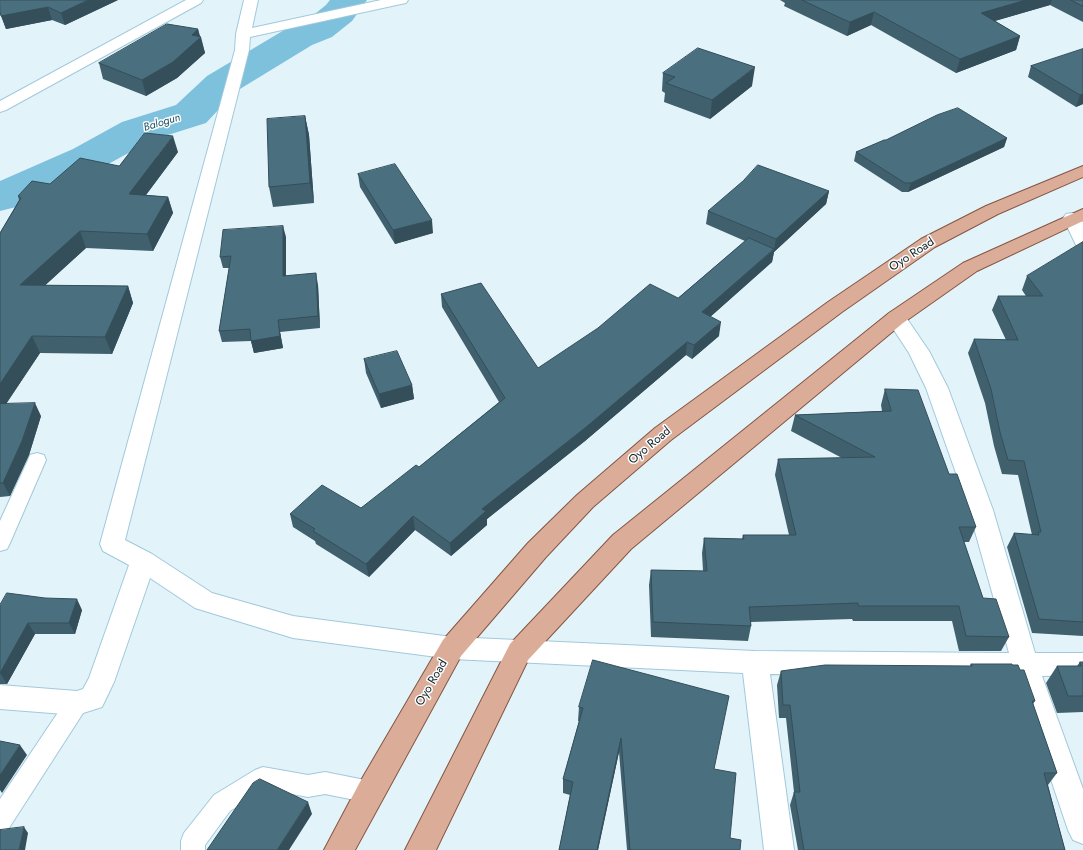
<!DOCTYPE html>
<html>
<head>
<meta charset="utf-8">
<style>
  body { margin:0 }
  canvas { display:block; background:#e2f3fa }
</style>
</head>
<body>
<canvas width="1083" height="850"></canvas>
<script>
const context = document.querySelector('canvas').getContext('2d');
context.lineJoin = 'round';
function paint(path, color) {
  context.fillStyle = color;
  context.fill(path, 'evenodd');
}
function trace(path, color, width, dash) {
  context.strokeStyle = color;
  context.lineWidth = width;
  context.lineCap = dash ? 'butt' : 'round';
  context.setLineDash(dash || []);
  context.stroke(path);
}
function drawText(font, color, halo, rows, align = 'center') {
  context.font = font + ' Jost,sans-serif';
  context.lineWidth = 3;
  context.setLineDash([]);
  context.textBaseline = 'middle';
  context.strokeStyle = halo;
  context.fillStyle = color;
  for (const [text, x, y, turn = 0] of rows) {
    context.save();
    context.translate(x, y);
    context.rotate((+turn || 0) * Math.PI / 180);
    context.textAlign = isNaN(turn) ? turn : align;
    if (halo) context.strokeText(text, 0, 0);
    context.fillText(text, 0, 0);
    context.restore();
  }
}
paint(new Path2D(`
  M 330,0 L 367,0 L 352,21 L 332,37 L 312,45 L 235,92 L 206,123 L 152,140 L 103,167 L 16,207 L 0,211 L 0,181 L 73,149 L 122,122 L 176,105 L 207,76 L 286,29 L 306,21 L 326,5 Z`), '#7dc1dd');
const lane = new Path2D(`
  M 37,453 L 44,455 L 46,460 L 10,543 L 7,549 L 0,551 L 0,521 L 28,460 L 30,455 Z
  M 77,693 L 85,696 L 88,703 L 85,710 L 9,828 L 0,832 L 0,799 L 69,696 Z
  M 263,767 L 308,775 L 325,772 L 370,781 L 378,784 L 382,792 L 378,800 L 370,803 L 325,794 L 308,797 L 265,789 L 230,811 L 205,845 L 205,850 L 181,850 L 181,841 L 184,833 L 214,795 L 255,770 Z`);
const street = new Path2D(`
  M 186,0 L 203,0 L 201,3 L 6,110 L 0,112 L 0,101 Z
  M 244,0 L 258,0 L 252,28 L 381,0 L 408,0 L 406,3 L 401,4 L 250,37 L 249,50 L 125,540 L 152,554 L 212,593 L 293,616 L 452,637 L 755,651 L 1009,653 L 969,510 L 926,388 L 909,353 L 886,318 L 889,313 L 896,311 L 903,313 L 929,351 L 948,388 L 993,510 L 1035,653 L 1083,653 L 1083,675 L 1042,676 L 1083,789 L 1083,844 L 1073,840 L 1068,830 L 1016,676 L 770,674 L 794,850 L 764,850 L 743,673 L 452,659 L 293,638 L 195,608 L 150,578 L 114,682 L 102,707 L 77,715 L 0,709 L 0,685 L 77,691 L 83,689 L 89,678 L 129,565 L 103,551 L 100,544 L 235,50 L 236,34 Z
  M 1072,213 L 1078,214 L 1083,222 L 1083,247 L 1076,245 L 1063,218 L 1066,214 Z`);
const primary = new Path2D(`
  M 1083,166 L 1083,177 L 998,214 L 935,247 L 842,312 L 671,440 L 593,507 L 546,557 L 461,656 L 355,850 L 324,850 L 360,782 L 443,640 L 528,543 L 577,495 L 655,428 L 828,302 L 921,239 L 986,206 Z
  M 1083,209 L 1083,221 L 977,271 L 903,323 L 631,549 L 528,660 L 436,850 L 405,850 L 510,644 L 613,535 L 889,313 L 963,263 Z`);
trace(lane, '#a1c9db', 2);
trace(street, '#a1c9db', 2);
trace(primary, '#845643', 2);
paint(lane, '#fff');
paint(street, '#fff');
paint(primary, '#dbac98');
paint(new Path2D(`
  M 118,0 L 65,25 L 52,20 L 6,29 L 0,12 Z
  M 780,0 L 1083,0 L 1083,22 L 1050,5 L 995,21 L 1020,36 L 1016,50 L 956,73 L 871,25 L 847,36 L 784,6 L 785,3 Z
  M 198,29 L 205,53 L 177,78 L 146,96 L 103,79 L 99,63 Z
  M 1083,49 L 1083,104 L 1076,107 L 1028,77 L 1031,66 Z
  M 663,73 L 752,86 L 710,119 L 664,102 L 665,93 L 662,91 Z
  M 305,116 L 309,135 L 314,203 L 273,207 L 269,187 Z
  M 1007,138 L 1004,147 L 908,192 L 902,192 L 854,161 L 856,152 L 886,140 Z
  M 178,152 L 146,195 L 168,197 L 173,213 L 153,251 L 86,248 L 45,285 L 128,286 L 133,303 L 112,354 L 40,353 L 6,404 L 41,416 L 29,455 L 10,496 L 0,497 L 0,233 L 19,200 L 18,196 L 50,184 Z
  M 358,174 L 433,233 L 395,244 L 360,187 Z
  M 829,191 L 826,204 L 774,252 L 772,262 L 710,317 L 719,336 L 692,359 L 686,355 L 585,441 L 487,519 L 487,525 L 451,556 L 415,530 L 369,577 L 316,544 L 315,541 L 293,527 L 290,514 L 361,508 L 419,467 L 499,402 L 442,307 L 441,294 L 538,368 L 678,298 L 745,241 L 706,224 L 708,211 Z
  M 286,237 L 286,276 L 318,285 L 320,328 L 280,332 L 283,348 L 254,353 L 251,341 L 222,342 L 219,331 L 229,268 L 223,268 L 220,257 Z
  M 1083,242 L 1083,636 L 1032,633 L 1007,547 L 1014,533 L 1032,535 L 1018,475 L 1002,474 L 994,446 L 985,403 L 968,353 L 974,339 L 1006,340 L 992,310 L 998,296 L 1026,296 L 1022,290 L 1027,276 Z
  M 364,359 L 412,385 L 414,399 L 381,408 L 366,373 Z
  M 885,389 L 949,474 L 976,527 L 969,542 L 964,542 L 983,598 L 1009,637 L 1001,651 L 959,651 L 952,621 L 853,621 L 852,619 L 751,622 L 751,626 L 748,641 L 651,637 L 649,585 L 651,570 L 703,571 L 702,553 L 704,538 L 742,539 L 743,535 L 789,535 L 775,475 L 778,459 L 842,458 L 791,431 L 795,415 L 882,411 L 881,405 Z
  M 0,605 L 82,610 L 75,634 L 35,634 L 7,684 L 0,684 Z
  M 593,660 L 714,769 L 730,838 L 740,850 L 627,850 L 619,752 L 598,850 L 559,850 L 570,795 L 563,793 L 563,779 L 579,721 L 578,721 L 579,707 Z
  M 1080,662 L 1083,662 L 1083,712 L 1057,713 L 1046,683 L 1057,666 L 1077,666 Z
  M 971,664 L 1012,665 L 1020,670 L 1035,701 L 1033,704 L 1057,773 L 1048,785 L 1065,850 L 798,850 L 790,805 L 794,792 L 786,718 L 779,718 L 777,685 L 781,671 L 970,666 Z`), '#40606e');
paint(new Path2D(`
  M 88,0 L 118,0 L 65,25 L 61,13 Z
  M 1026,0 L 1052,0 L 1050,5 L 977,26 L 981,13 Z
  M 48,7 L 52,20 L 6,29 L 1,16 Z
  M 874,12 L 871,25 L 847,36 L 850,22 Z
  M 198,29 L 200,38 L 201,37 L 205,53 L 177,78 L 146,96 L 142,80 Z
  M 1020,36 L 1016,50 L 956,73 L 960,59 Z
  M 755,67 L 752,86 L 710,119 L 712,100 Z
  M 1083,94 L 1083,104 L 1076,107 L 1080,95 Z
  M 305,116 L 309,135 L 314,203 L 310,183 Z
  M 173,136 L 178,152 L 134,211 L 129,194 Z
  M 1007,138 L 1004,147 L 908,192 L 911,183 Z
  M 829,191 L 826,204 L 774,252 L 772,262 L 700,326 L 702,312 L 774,250 L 776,239 Z
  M 168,197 L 173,213 L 153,251 L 147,234 Z
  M 432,220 L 433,233 L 395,244 L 393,230 Z
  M 283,226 L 286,237 L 286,288 L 283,276 Z
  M 80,231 L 86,248 L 27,302 L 20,285 Z
  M 316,273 L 318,285 L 320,328 L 318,316 Z
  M 128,286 L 133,303 L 112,354 L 105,337 Z
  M 278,320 L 280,332 L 283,348 L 254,353 L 251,341 Z
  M 721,322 L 719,336 L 692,359 L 694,345 Z
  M 32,336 L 40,353 L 2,410 L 0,405 L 0,384 Z
  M 687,342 L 686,355 L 585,441 L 487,519 L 487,525 L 451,556 L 450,543 L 482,509 Z
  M 412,385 L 414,399 L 381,408 L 379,394 Z
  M 35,403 L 41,416 L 29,455 L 10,496 L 3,483 Z
  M 413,516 L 415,530 L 369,577 L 366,564 Z
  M 77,599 L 82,610 L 75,634 L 69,623 Z
  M 28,623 L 35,634 L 7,684 L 0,673 Z
  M 621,738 L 619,752 L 598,850 L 597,850 Z
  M 20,745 L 27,755 L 2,793 L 0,790 L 0,775 Z
  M 308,802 L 312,814 L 289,850 L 277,850 Z
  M 24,827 L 28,833 L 25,850 L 19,850 Z`), '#344e5a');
const building = new Path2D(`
  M 0,0 L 88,0 L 61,13 L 48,7 L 1,16 L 0,12 Z
  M 802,0 L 1026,0 L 981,13 L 1020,36 L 960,59 L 874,12 L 850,22 Z
  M 1071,0 L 1083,0 L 1083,6 Z
  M 167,24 L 198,29 L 192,35 L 201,37 L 173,62 L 142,80 L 99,63 Z
  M 698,48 L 755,67 L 712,100 L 666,83 L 675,77 L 663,73 Z
  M 1083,49 L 1083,94 L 1080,95 L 1031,66 Z
  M 958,108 L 1007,138 L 911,183 L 905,183 L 856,152 L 884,140 L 886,140 L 937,115 Z
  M 305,116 L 310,183 L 269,187 L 267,119 Z
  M 145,133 L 173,136 L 129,194 L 168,197 L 147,234 L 80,231 L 20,285 L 128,286 L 105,337 L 32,336 L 0,384 L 0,233 L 21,198 L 18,196 L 32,181 L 50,184 L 80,158 L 119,166 Z
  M 395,164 L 432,220 L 393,230 L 358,174 Z
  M 758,165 L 829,191 L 776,239 L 708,211 L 743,181 Z
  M 283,226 L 283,276 L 316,273 L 318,316 L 278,320 L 280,336 L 251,341 L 250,329 L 219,331 L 231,256 L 220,257 L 223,230 Z
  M 749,238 L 774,249 L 702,312 L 721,322 L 694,345 L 687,342 L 585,428 L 482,509 L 486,511 L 450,543 L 413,516 L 366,564 L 313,531 L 315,529 L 290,514 L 322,485 L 361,508 L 416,465 L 419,467 L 505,398 L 441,294 L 481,283 L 538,368 L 598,328 L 650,284 L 678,298 Z
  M 1083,242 L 1083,622 L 1039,619 L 1014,533 L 1039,535 L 1038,532 L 1041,532 L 1024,461 L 1008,460 L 1000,432 L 991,389 L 974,339 L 1018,340 L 998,296 L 1043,296 L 1027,276 Z
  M 397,351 L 412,385 L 379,394 L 364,359 Z
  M 885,389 L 918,390 L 949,474 L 957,474 L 976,527 L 959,527 L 983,598 L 996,599 L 1009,637 L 966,636 L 959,606 L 858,606 L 858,603 L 749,607 L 751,626 L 653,622 L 651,570 L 707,571 L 704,538 L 744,539 L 743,535 L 796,535 L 778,459 L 875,457 L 795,415 L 891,411 Z
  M 35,403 L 22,441 L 3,483 L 0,483 L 0,404 Z
  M 7,593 L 45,598 L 77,599 L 69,623 L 28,623 L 0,673 L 0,605 Z
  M 593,660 L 729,696 L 714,769 L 736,773 L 730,838 L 741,840 L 740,850 L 630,850 L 621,738 L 597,850 L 559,850 L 573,782 L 563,779 L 583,708 L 579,707 Z
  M 1080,662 L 1083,662 L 1083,696 L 1068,696 L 1057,666 L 1081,666 Z
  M 971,664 L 1012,664 L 1012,665 L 1018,665 L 1020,670 L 1024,670 L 1035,701 L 1032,701 L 1057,773 L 1044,773 L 1065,850 L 804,850 L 794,792 L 800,792 L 790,705 L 783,705 L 781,671 L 825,665 L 972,666 Z
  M 0,741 L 20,745 L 0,775 Z
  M 260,779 L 308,802 L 277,850 L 207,850 L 253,783 Z
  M 24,827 L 19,850 L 0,850 L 0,830 Z`);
paint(building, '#4a7080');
trace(building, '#344e5a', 1);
drawText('italic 11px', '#154e62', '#fdfdfd', [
  ["Balogun",162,123,-17]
]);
drawText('12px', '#0e1e24', '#fdfdfd', [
  ["Oyo Road",912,255,-33],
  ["Oyo Road",650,446,-40],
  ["Oyo Road",432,683,-60]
]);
</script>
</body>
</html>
